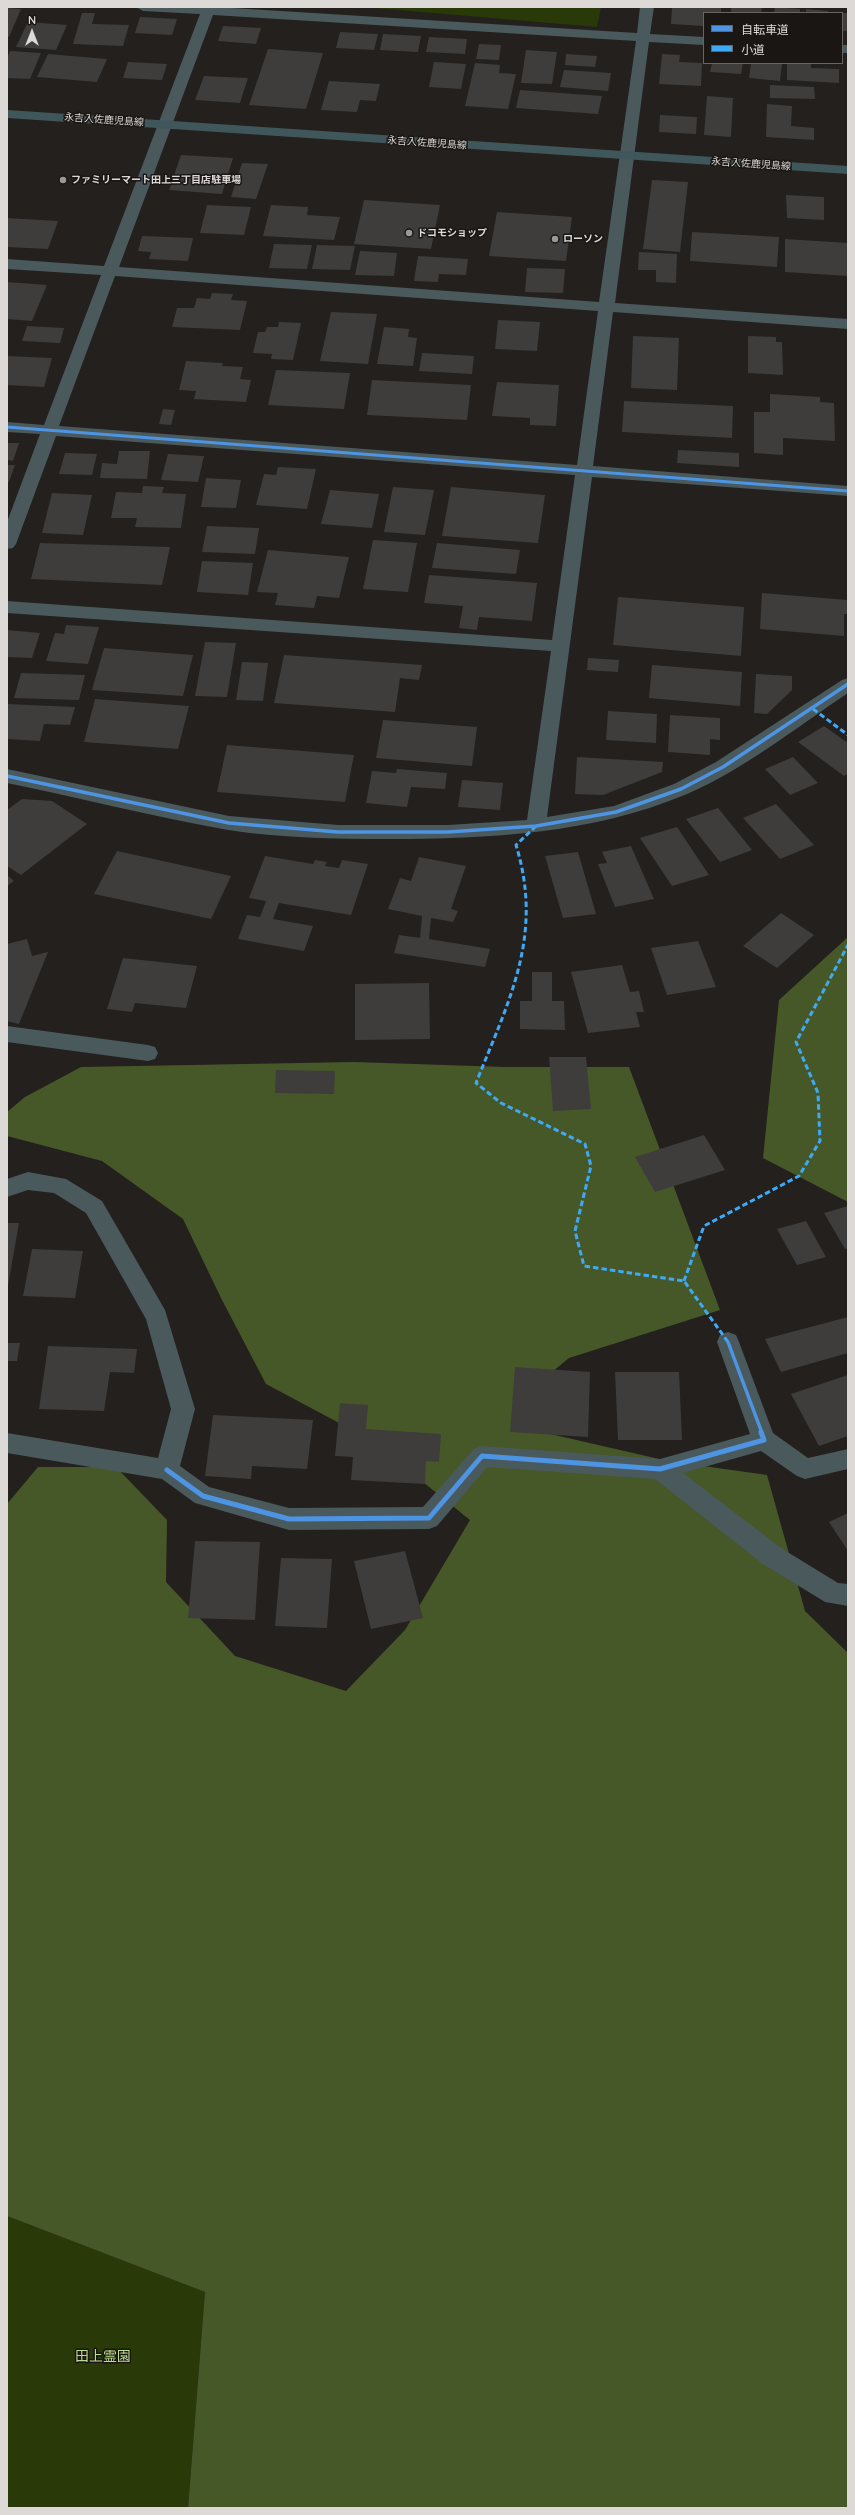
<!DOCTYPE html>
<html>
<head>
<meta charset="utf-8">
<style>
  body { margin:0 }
  #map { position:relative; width:855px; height:2515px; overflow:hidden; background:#23201e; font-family:Quicksand,"Noto Sans JP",sans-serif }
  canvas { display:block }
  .frame { position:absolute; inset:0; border:8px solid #dcd9d7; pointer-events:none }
  .legend { position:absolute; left:703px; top:12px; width:140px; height:52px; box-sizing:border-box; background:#1a1614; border:1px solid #686462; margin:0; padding:5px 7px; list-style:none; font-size:12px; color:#dcd9d7 }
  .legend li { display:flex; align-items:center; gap:8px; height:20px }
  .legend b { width:20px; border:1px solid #686462 }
  .north { position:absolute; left:12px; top:12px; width:40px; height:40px; -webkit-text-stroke:3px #1a1614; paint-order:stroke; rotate:0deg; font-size:11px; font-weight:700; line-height:16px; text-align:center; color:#dcd9d7 }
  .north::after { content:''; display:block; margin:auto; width:14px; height:18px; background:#dcd9d7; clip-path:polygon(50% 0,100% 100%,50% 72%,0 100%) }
</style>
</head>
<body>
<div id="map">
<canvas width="855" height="2515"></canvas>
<div class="frame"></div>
<ul class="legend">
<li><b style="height:5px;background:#4d94e3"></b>自転車道</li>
<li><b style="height:5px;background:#3fa9f5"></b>小道</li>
</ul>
<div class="north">N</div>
</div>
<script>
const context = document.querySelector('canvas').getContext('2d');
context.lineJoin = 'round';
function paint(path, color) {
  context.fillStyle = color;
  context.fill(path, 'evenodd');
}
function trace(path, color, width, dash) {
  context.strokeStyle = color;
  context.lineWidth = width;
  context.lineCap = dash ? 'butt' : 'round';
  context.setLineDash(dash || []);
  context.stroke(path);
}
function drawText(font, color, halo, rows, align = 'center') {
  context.font = font + ' Quicksand,"Noto Sans JP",sans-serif';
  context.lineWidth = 3;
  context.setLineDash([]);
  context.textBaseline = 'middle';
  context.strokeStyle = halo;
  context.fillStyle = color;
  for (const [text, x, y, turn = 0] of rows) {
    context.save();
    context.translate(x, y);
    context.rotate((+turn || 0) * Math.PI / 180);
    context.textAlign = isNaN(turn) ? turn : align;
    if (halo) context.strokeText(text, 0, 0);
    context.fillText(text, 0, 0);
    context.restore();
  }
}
paint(new Path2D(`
  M 363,7 L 601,7 L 597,27 Z
  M 7,2216 L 205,2292 L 188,2508 L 7,2508 Z`), '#293908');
paint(new Path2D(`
  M 848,937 L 848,1202 L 763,1158 L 779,1000 Z
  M 354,1062 L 505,1067 L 629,1067 L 720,1310 L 569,1358 L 518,1400 L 546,1433 L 668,1461 L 767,1475 L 805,1611 L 848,1653 L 848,2508 L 188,2508 L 205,2292 L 7,2216 L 7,1504 L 38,1467 L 116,1467 L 167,1520 L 166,1582 L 235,1656 L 346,1691 L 405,1630 L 470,1520 L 371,1440 L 266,1384 L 222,1300 L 183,1219 L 102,1161 L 7,1136 L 7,1112 L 25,1097 L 81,1067 Z`), '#465828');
paint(new Path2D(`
  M 672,7 L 721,7 L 721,13 L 704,13 L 704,26 L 671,24 Z
  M 731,7 L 762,7 L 761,13 L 731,13 Z
  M 775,7 L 800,9 L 800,13 L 774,13 Z
  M 7,8 L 21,9 L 9,37 L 7,36 Z
  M 806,9 L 828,11 L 828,13 L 806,13 Z
  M 82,13 L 95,13 L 92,24 L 129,25 L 123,46 L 73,44 Z
  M 842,13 L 848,13 L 848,31 L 842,31 Z
  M 140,17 L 177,19 L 172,35 L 135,33 Z
  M 28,22 L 67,25 L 56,50 L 16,47 Z
  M 223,26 L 261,28 L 256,44 L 218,41 Z
  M 340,32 L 378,34 L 374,50 L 336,48 Z
  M 383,34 L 421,36 L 418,52 L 380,50 Z
  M 429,37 L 467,39 L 465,54 L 426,52 Z
  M 479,44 L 501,45 L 499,60 L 476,59 Z
  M 268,49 L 323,53 L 306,109 L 249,105 Z
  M 526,50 L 557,52 L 552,84 L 521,83 Z
  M 10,51 L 41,53 L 30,79 L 7,78 L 7,58 Z
  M 48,54 L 107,59 L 97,82 L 37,77 Z
  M 566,54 L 597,56 L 595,67 L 565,65 Z
  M 662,54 L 680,55 L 679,62 L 702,63 L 701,86 L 659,84 Z
  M 128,62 L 167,64 L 162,80 L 123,78 Z
  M 434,62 L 466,64 L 461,89 L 429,87 Z
  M 475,63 L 500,65 L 499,73 L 516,74 L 508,109 L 465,106 Z
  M 712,63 L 743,63 L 741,74 L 710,72 Z
  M 751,63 L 782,63 L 780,81 L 749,78 Z
  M 787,63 L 811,63 L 811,68 L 839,69 L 839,83 L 787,80 Z
  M 564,70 L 611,73 L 608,91 L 560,87 Z
  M 204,76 L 248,78 L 240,103 L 195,100 Z
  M 329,81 L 380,84 L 376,101 L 360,100 L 357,112 L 321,110 Z
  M 770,85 L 814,87 L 815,99 L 770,98 Z
  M 520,90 L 602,96 L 598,114 L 516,108 Z
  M 707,96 L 733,98 L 731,137 L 704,135 Z
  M 767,104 L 792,106 L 791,126 L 814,128 L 814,140 L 766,137 Z
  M 660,115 L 697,117 L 696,134 L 659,132 Z
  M 181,155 L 233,158 L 222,194 L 169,190 Z
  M 242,163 L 268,164 L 256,199 L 231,197 Z
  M 652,180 L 688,182 L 680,252 L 643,249 Z
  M 786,195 L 824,197 L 824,220 L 787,218 Z
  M 364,200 L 440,205 L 431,249 L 354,244 Z
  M 207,205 L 251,207 L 244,235 L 200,233 Z
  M 271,205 L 308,207 L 307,215 L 340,217 L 334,240 L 263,236 Z
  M 497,212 L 572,217 L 566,261 L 489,256 Z
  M 7,218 L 58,221 L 48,249 L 7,247 Z
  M 692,232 L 779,237 L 777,267 L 690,261 Z
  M 142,236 L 193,238 L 188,261 L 149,259 L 151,252 L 138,251 Z
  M 785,239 L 848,243 L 848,276 L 785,272 Z
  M 274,244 L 312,245 L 307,269 L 269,268 Z
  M 317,245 L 355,246 L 350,270 L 312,269 Z
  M 360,251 L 397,253 L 394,276 L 355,275 Z
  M 639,252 L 677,254 L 676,283 L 656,282 L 656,270 L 638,270 Z
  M 418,256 L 468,259 L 466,275 L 439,274 L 438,282 L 414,281 Z
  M 527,268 L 565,269 L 563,293 L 525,292 Z
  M 7,282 L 47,285 L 32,321 L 7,319 Z
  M 212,293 L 233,294 L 231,300 L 247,301 L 240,330 L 172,327 L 177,308 L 194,308 L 197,298 L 210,299 Z
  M 331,312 L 377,314 L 368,364 L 320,361 Z
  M 498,320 L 540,322 L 537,351 L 495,349 Z
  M 279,322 L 301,323 L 293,360 L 271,359 L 272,354 L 253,353 L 258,332 L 265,332 L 267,327 L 278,327 Z
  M 27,326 L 64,328 L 60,343 L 22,341 Z
  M 384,327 L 409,329 L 408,337 L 417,338 L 413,366 L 377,364 Z
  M 633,336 L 679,338 L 677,390 L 631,388 Z
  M 748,336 L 776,337 L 776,342 L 782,342 L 783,375 L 748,373 Z
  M 422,353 L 474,356 L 472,374 L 419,371 Z
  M 7,356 L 52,358 L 44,387 L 7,385 Z
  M 186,361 L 223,363 L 222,366 L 243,367 L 240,379 L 251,380 L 246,402 L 194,399 L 196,391 L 179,390 Z
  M 276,370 L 350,373 L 344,409 L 268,405 Z
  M 372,380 L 471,385 L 467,420 L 367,415 Z
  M 497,382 L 559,385 L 556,426 L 530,425 L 530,418 L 492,416 Z
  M 770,394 L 820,397 L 820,402 L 834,403 L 835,441 L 783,438 L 783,455 L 754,453 L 754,412 L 770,412 Z
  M 624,401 L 733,406 L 732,438 L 622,432 Z
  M 163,409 L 175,410 L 171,425 L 159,424 Z
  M 7,443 L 19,443 L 13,461 L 7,460 Z
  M 678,450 L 739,453 L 739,467 L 677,463 Z
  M 119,451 L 150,451 L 147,479 L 100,478 L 102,463 L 117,464 Z
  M 65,453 L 97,454 L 92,475 L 59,474 Z
  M 168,454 L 204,456 L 198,482 L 161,480 Z
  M 7,465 L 15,465 L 9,482 L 7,482 Z
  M 278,467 L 316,469 L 307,509 L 256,505 L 264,474 L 276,475 Z
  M 206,478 L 241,480 L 236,508 L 201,507 Z
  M 143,486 L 164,487 L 162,493 L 186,494 L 181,528 L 135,527 L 137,518 L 111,518 L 116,492 L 142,493 Z
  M 393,487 L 434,490 L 425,535 L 384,532 Z
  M 451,487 L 545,495 L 538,543 L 442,536 Z
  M 330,490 L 379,494 L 372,528 L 321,524 Z
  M 52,493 L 92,495 L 83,535 L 42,533 Z
  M 207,526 L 259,528 L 255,554 L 202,552 Z
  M 373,540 L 417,543 L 408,592 L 363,589 Z
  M 40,543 L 170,547 L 162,585 L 31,579 Z
  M 437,543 L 520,550 L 516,574 L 432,568 Z
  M 268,550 L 349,557 L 339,598 L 317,596 L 314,608 L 275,605 L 278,593 L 257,592 Z
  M 202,561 L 253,563 L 248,595 L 197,592 Z
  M 429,575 L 537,583 L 532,621 L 479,617 L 477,630 L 459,628 L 463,606 L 424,603 Z
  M 762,593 L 848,600 L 848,614 L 844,614 L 844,636 L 760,629 Z
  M 618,597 L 744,607 L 741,656 L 613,645 Z
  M 66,625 L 99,627 L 88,664 L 46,661 L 55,633 L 64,634 Z
  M 7,630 L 40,633 L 32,658 L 7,657 Z
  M 205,642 L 236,643 L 227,697 L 195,696 Z
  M 104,648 L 193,655 L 183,696 L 92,690 Z
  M 284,655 L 422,665 L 419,680 L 400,678 L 395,712 L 274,703 Z
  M 588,658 L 619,660 L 618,672 L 587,670 Z
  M 242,662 L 268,663 L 263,701 L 236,700 Z
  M 652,665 L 742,672 L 740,706 L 649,698 Z
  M 21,673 L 85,675 L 79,700 L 14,698 Z
  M 756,674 L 792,676 L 792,690 L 767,714 L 754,713 Z
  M 95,699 L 189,706 L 178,749 L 84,742 Z
  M 7,704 L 75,707 L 70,725 L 44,724 L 40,741 L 7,739 Z
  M 608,711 L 657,714 L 656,743 L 606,740 Z
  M 670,715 L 720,718 L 720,740 L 710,739 L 710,755 L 668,752 Z
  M 383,720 L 477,727 L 472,766 L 376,758 Z
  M 824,726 L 848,743 L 848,774 L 844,776 L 798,742 Z
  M 227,745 L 354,755 L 345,802 L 217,792 Z
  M 577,757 L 663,762 L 662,772 L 603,795 L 575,794 Z
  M 793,757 L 818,783 L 790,795 L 765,769 Z
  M 397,769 L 447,773 L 445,789 L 411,787 L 407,807 L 366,803 L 372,771 L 396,773 Z
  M 462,780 L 503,783 L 500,810 L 458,807 Z
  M 22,799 L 52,801 L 87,824 L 21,875 L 7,866 L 7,810 Z
  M 776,804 L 814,845 L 780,859 L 743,818 Z
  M 718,808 L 752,850 L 720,862 L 686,819 Z
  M 677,827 L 709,875 L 672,886 L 640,838 Z
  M 631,846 L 654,899 L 615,907 L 598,864 L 607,863 L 602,852 Z
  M 117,851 L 231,876 L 211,919 L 94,894 Z
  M 578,852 L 596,914 L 563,918 L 545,856 Z
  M 265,856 L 313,864 L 315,860 L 327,862 L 325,866 L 339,868 L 342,860 L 368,864 L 351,915 L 279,903 L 273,919 L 313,926 L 304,951 L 238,939 L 247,915 L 260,917 L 266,901 L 249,898 Z
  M 419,857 L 466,866 L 451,909 L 458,911 L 453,922 L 431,918 L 429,939 L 490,949 L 485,967 L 394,953 L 399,935 L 420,938 L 422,916 L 388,909 L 400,878 L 411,881 Z
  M 7,875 L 14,881 L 7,886 Z
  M 781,913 L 814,935 L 777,968 L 743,946 Z
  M 27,939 L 32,956 L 48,952 L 19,1024 L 7,1021 L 7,944 Z
  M 698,941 L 716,987 L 667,995 L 651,948 Z
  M 123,958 L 197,966 L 186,1008 L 135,1003 L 132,1012 L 107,1009 Z
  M 622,965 L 630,992 L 639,991 L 644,1012 L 636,1012 L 640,1027 L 588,1033 L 571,972 Z
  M 532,972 L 552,972 L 552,1001 L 564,1001 L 565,1030 L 520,1029 L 520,1001 L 532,1001 Z
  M 429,983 L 430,1039 L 355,1040 L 355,984 Z
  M 549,1057 L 586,1057 L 591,1109 L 553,1111 Z
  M 276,1070 L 335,1071 L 334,1094 L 275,1093 Z
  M 704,1135 L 725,1170 L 655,1192 L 635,1157 Z
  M 848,1206 L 848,1248 L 845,1249 L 824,1213 Z
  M 806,1221 L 826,1257 L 797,1265 L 777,1229 Z
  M 7,1223 L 19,1223 L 8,1286 L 7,1286 Z
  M 32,1249 L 83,1251 L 75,1298 L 23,1296 Z
  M 848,1317 L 848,1353 L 781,1372 L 765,1339 Z
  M 7,1343 L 20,1343 L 17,1361 L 7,1361 Z
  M 48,1346 L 137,1349 L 134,1373 L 110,1372 L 104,1411 L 39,1409 Z
  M 515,1367 L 590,1372 L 588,1437 L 510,1432 Z
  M 615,1372 L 679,1372 L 682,1440 L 618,1440 Z
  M 848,1375 L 848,1436 L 819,1446 L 791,1394 Z
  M 340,1403 L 368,1405 L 366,1429 L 441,1434 L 439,1462 L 426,1461 L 425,1484 L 351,1480 L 353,1457 L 335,1456 Z
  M 213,1415 L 313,1420 L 307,1469 L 252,1466 L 251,1479 L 205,1476 Z
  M 848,1513 L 848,1551 L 829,1522 Z
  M 195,1541 L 260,1542 L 255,1620 L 188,1618 Z
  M 405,1551 L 423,1618 L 371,1629 L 354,1561 Z
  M 281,1558 L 332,1559 L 327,1628 L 275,1626 Z`), '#3e3d3c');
paint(new Path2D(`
  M 136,7 L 216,7 L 637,33 L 640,7 L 654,7 L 650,34 L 704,37 L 704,45 L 649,42 L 615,303 L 848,319 L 848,329 L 613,312 L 593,466 L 848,486 L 848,496 L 592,477 L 547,817 L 614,806 L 674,784 L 716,762 L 842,680 L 848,678 L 848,693 C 797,727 743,770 687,794 C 592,834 489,839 387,839 C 335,839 280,838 228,830 C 154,817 80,798 7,783 L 7,769 L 229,816 L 338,825 L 448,825 L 527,820 L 551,651 L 7,613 L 7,601 L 552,640 L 575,475 L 56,436 L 16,544 L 13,548 L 7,549 L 7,522 L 40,434 L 7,432 L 7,422 L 44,425 L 101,275 L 7,269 L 7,259 L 104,266 L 200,14 L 143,11 ZM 213,15 L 636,41 L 599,302 L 119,267 ZM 115,276 L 598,311 L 577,465 L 59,426 Z
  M 842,45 L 848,45 L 848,53 L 842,53 Z
  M 7,1026 L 148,1045 L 155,1047 L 158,1053 L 155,1059 L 148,1061 L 7,1042 Z
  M 28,1172 L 66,1179 L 102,1201 L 165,1310 L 195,1409 L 180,1466 L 209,1487 L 289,1508 L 423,1507 L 474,1449 L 482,1446 L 660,1459 L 750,1434 L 717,1342 L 720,1335 L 728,1332 L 736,1335 L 739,1342 L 773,1433 L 808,1458 L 848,1449 L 848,1469 L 805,1479 L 797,1476 L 761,1451 L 683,1473 L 781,1548 L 838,1583 L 848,1584 L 848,1606 L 825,1602 L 763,1564 L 655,1479 L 487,1467 L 437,1526 L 429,1529 L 289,1530 L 195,1503 L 162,1479 L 7,1453 L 7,1433 L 158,1458 L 171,1409 L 146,1319 L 86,1213 L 54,1193 L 28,1190 L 7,1197 L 7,1179 Z`), '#4a595c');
paint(new Path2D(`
  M 7,110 L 848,166 L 848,174 L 7,118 Z`), '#3f575b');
trace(new Path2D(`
  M 813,709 L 848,735
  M 536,826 L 516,845 C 544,936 509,1000 476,1083 L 501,1103 L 585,1144 L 591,1166 L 575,1231 L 584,1266 L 684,1281 L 728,1342
  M 684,1281 L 704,1226 L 799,1176 L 820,1141 L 818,1093 L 796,1042 L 848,945`), '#3fa9f5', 3, [5.5, 3]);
trace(new Path2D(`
  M 7,427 L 848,491`), '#4d94e3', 3);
trace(new Path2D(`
  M 7,776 L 229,823 L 338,832 L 448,832 L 536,826 L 616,812 L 681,789 L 723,767 L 848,684
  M 728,1342 L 762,1433`), '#4d94e3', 3.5);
trace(new Path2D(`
  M 167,1470 L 203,1496 L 289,1519 L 429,1518 L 482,1456 L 660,1469 L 764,1440 L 761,1432`), '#4d94e3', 5);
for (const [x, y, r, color] of [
  [63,180,4,"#9b9896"],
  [409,233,4,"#9b9896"],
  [555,239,4,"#9b9896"]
]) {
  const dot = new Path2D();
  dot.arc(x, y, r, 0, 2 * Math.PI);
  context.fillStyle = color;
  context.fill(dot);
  trace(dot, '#1a1614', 1.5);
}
drawText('10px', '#dcd9d7', '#1a1614', [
  ["永吉入佐鹿児島線",104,120,4],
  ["永吉入佐鹿児島線",427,143,4],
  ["永吉入佐鹿児島線",751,164,4]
]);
drawText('bold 10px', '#dcd9d7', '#1a1614', [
  ["ファミリーマート田上三丁目店駐車場",71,180],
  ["ドコモショップ",417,233],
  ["ローソン",563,239]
], 'left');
drawText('14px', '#bbde8b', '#1a1614', [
  ["田上霊園",103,2357]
]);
</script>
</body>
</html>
